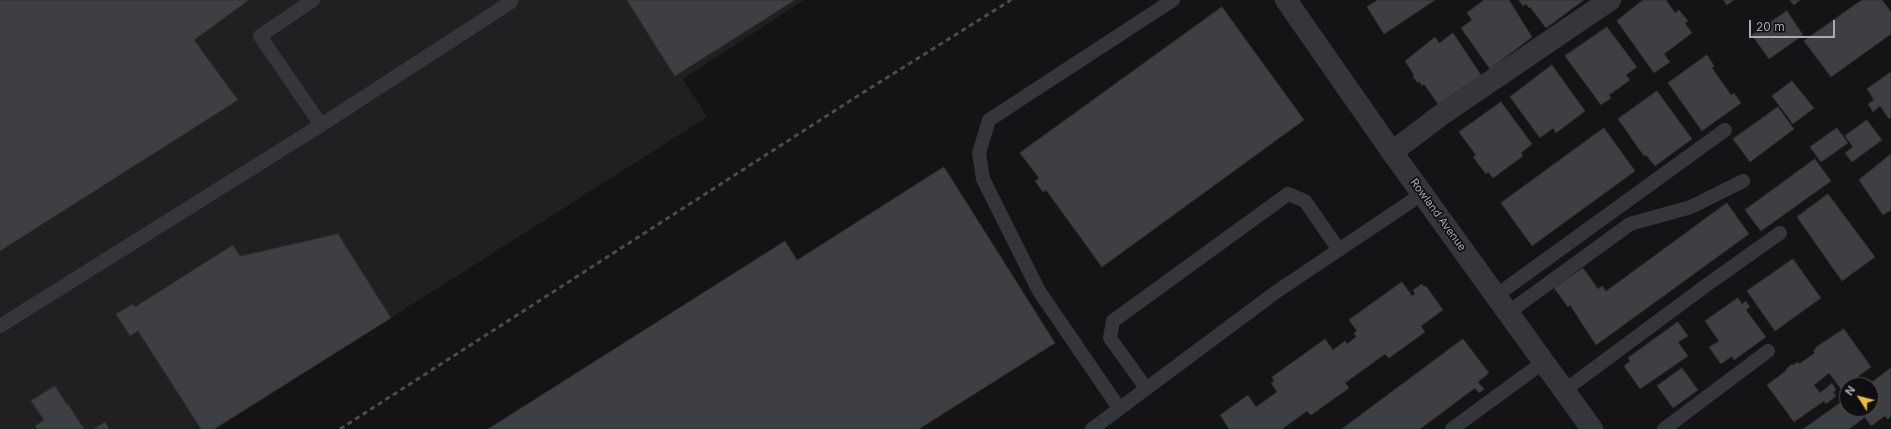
<!DOCTYPE html>
<html>
<head>
<meta charset="utf-8">
<style>
  body { margin:0 }
  #map { position:relative; width:1891px; height:429px; overflow:hidden; background:#141416; font-family:Inter,sans-serif }
  canvas { display:block }
  .north { position:absolute; left:1839px; top:377px; width:40px; height:40px; box-sizing:border-box; background:#0f0f11; border:1px solid #4b4d53; border-radius:50%; rotate:306deg; font-size:11px; font-weight:700; line-height:16px; text-align:center; color:#a6aab6 }
  .north::after { content:''; display:block; margin:auto; width:14px; height:18px; background:#efbc33; clip-path:polygon(50% 0,100% 100%,50% 72%,0 100%) }
  .scale { position:absolute; left:1749px; top:20px; width:86px; height:18px; box-sizing:border-box; border:2px solid #a6aab6; border-top:0; padding-left:5px; font-size:12px; line-height:14px; white-space:nowrap; color:#a6aab6; -webkit-text-stroke:3px #0f0f11; paint-order:stroke }
</style>
</head>
<body>
<div id="map">
<canvas width="1891" height="429"></canvas>
<div class="north">N</div>
<div class="scale">20 m</div>
</div>
<script>
const context = document.querySelector('canvas').getContext('2d');
context.lineJoin = 'round';
function paint(path, color) {
  context.fillStyle = color;
  context.fill(path, 'evenodd');
}
function trace(path, color, width, dash) {
  context.strokeStyle = color;
  context.lineWidth = width;
  context.lineCap = dash ? 'butt' : 'round';
  context.setLineDash(dash || []);
  context.stroke(path);
}
function drawText(font, color, halo, rows, align = 'center') {
  context.font = font + ' Inter,sans-serif';
  context.lineWidth = 3.5;
  context.setLineDash([]);
  context.textBaseline = 'middle';
  context.strokeStyle = halo;
  context.fillStyle = color;
  for (const [text, x, y, turn = 0] of rows) {
    context.save();
    context.translate(x, y);
    context.rotate((+turn || 0) * Math.PI / 180);
    context.textAlign = isNaN(turn) ? turn : align;
    if (halo) context.strokeText(text, 0, 0);
    context.fillText(text, 0, 0);
    context.restore();
  }
}
paint(new Path2D(`
  M 0,0 L 804,0 L 683,79 L 707,117 L 216,429 L 0,429 Z`), '#202023');
const building = new Path2D(`
  M 0,0 L 249,0 L 194,40 L 238,100 L 0,251 Z
  M 627,0 L 795,0 L 675,76 Z
  M 1378,0 L 1435,0 L 1384,34 L 1367,7 Z
  M 1484,0 L 1509,0 L 1532,37 L 1490,69 L 1461,28 L 1472,20 L 1467,13 Z
  M 1519,0 L 1584,0 L 1546,28 L 1530,7 L 1529,8 L 1526,4 L 1523,6 Z
  M 1643,0 L 1666,0 L 1675,13 L 1679,10 L 1688,21 L 1685,23 L 1692,33 L 1664,54 L 1670,62 L 1654,73 L 1617,21 Z
  M 1724,0 L 1734,0 L 1727,5 Z
  M 1790,0 L 1800,0 L 1794,5 Z
  M 1862,0 L 1882,0 L 1891,12 L 1891,34 L 1831,77 L 1804,41 Z
  M 1222,7 L 1304,120 L 1102,267 L 1046,190 L 1043,192 L 1035,181 L 1039,178 L 1020,153 Z
  M 1787,11 L 1803,35 L 1769,59 L 1752,35 Z
  M 1607,27 L 1637,67 L 1626,75 L 1630,80 L 1609,95 L 1611,98 L 1601,105 L 1565,56 Z
  M 1453,33 L 1481,75 L 1438,104 L 1424,84 L 1422,86 L 1420,82 L 1417,82 L 1413,77 L 1414,75 L 1405,61 L 1435,37 L 1439,43 Z
  M 1707,55 L 1714,66 L 1712,68 L 1731,95 L 1734,93 L 1741,103 L 1702,131 L 1668,83 Z
  M 1552,65 L 1585,111 L 1556,133 L 1553,128 L 1540,138 L 1510,97 Z
  M 1891,72 L 1891,117 L 1889,119 L 1880,106 L 1873,112 L 1868,104 L 1874,100 L 1867,89 Z
  M 1792,81 L 1814,108 L 1793,124 L 1772,96 Z
  M 1657,91 L 1692,139 L 1655,166 L 1646,155 L 1644,156 L 1618,119 Z
  M 1501,102 L 1532,144 L 1521,153 L 1523,156 L 1493,178 L 1488,172 L 1486,174 L 1473,157 L 1476,155 L 1459,132 Z
  M 1778,107 L 1794,129 L 1750,162 L 1733,139 Z
  M 1867,120 L 1882,140 L 1852,162 L 1845,153 L 1853,147 L 1845,136 Z
  M 1604,128 L 1635,171 L 1532,246 L 1501,203 Z
  M 1837,128 L 1848,143 L 1821,162 L 1810,147 Z
  M 1891,154 L 1891,210 L 1883,215 L 1859,180 Z
  M 1815,159 L 1831,181 L 1761,231 L 1745,210 Z
  M 944,167 L 1055,343 L 919,429 L 488,429 L 785,241 L 797,260 Z
  M 1828,194 L 1875,257 L 1842,281 L 1797,217 Z
  M 1727,203 L 1749,234 L 1596,345 L 1570,305 L 1568,307 L 1554,288 L 1583,268 L 1598,289 L 1602,286 L 1606,291 Z
  M 338,234 L 391,318 L 214,429 L 201,429 L 138,331 L 130,336 L 116,314 L 133,304 L 135,307 L 233,245 L 240,256 Z
  M 1793,259 L 1821,298 L 1775,331 L 1747,291 Z
  M 1402,282 L 1412,296 L 1415,294 L 1413,290 L 1422,284 L 1424,287 L 1426,286 L 1443,310 L 1421,326 L 1425,332 L 1389,358 L 1385,354 L 1345,383 L 1349,388 L 1311,415 L 1307,411 L 1282,429 L 1229,429 L 1220,415 L 1248,395 L 1256,407 L 1277,392 L 1271,383 L 1274,381 L 1272,377 L 1325,339 L 1333,350 L 1345,341 L 1347,344 L 1356,337 L 1354,333 L 1357,331 L 1349,320 Z
  M 1738,298 L 1742,304 L 1746,301 L 1750,307 L 1746,310 L 1766,337 L 1734,360 L 1732,356 L 1721,364 L 1709,347 L 1719,341 L 1705,321 Z
  M 1678,322 L 1688,336 L 1678,342 L 1688,356 L 1640,389 L 1624,366 L 1630,361 L 1628,358 Z
  M 1844,329 L 1871,367 L 1841,389 L 1829,373 L 1814,385 L 1820,393 L 1832,383 L 1836,390 L 1833,392 L 1836,396 L 1826,404 L 1824,401 L 1794,422 L 1767,385 L 1787,370 L 1786,369 L 1792,364 L 1793,365 L 1798,362 L 1799,364 L 1815,353 L 1813,351 L 1816,349 L 1815,348 Z
  M 1463,339 L 1489,373 L 1478,382 L 1484,389 L 1479,393 L 1475,388 L 1420,429 L 1342,429 Z
  M 1682,368 L 1698,390 L 1673,408 L 1657,386 Z
  M 1891,368 L 1891,416 L 1888,419 L 1885,416 L 1871,426 L 1865,417 L 1849,429 L 1803,429 L 1847,398 L 1847,409 L 1871,409 L 1871,385 L 1868,385 Z
  M 55,386 L 67,405 L 68,404 L 84,429 L 37,429 L 35,426 L 44,420 L 31,401 Z
  M 105,422 L 109,429 L 94,429 Z`);
paint(building, '#3e3f43');
trace(building, '#2f2e32', 1);
trace(new Path2D(`
  M 313,0 L 260,36 L 321,125
  M 1497,295 L 1725,130
  M 1509,312 L 1630,224 L 1691,207 L 1743,181
  M 0,326 L 321,125 L 511,2
  M 1146,388 L 1110,338 L 1113,321 L 1288,194 L 1305,201 L 1339,250
  M 1565,390 L 1708,284 L 1780,233
  M 1119,408 L 1039,291 L 983,179 L 979,153 L 989,120 L 1173,0
  M 1092,429 L 1276,292 L 1422,194
  M 1452,429 L 1545,361
  M 1664,429 L 1768,351`), '#35363b', 14);
trace(new Path2D(`
  M 1286,0 L 1392,152 L 1592,429
  M 1392,152 L 1441,115 L 1610,0`), '#35363b', 22);
trace(new Path2D(`
  M 340,429 L 856,97 L 1011,0`), '#4a4c52', 3, [5, 4]);
drawText('11px', '#a6aab6', '#0f0f11', [
  ["Rowland Avenue",1438,215,54]
]);
</script>
</body>
</html>
